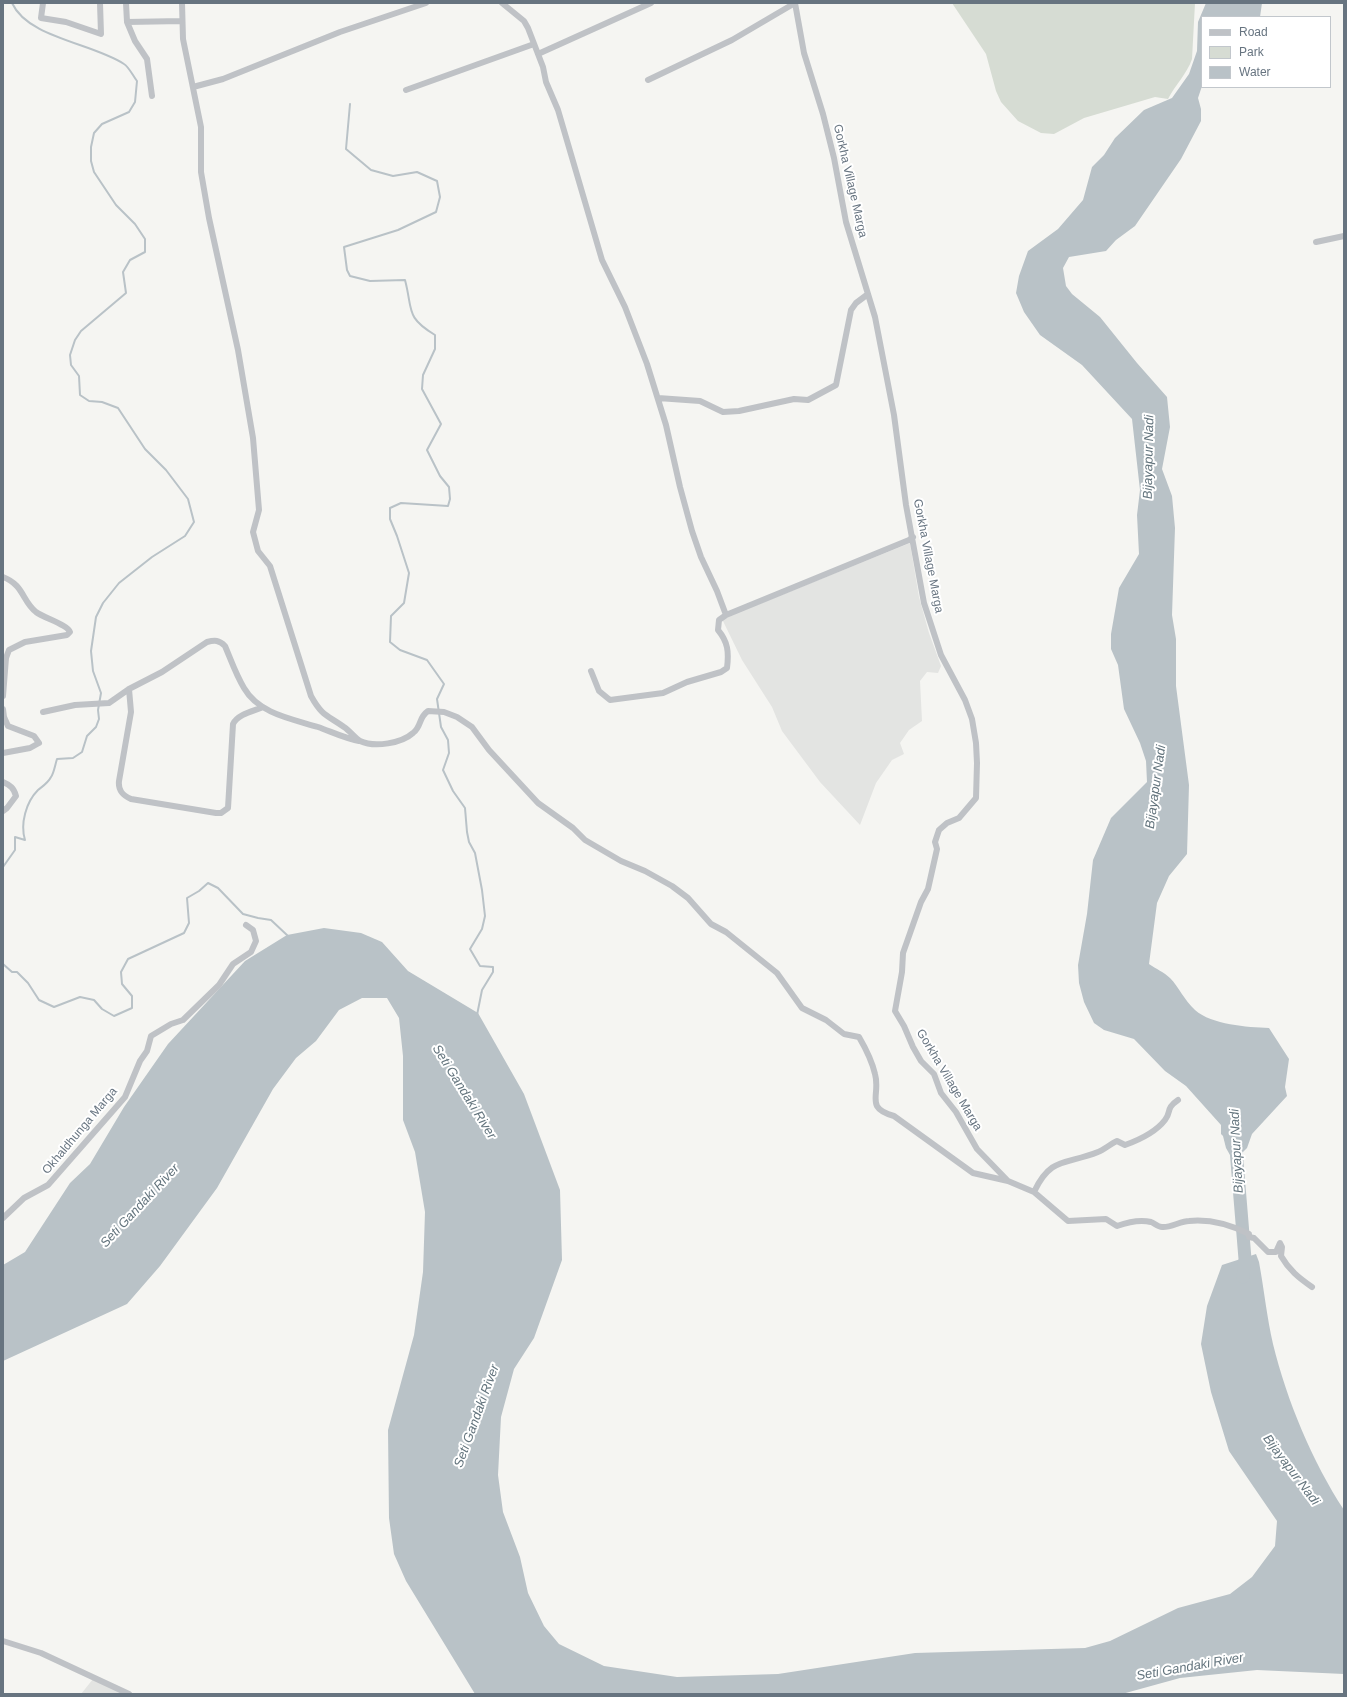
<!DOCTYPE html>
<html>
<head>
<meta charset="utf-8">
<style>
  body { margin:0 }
  #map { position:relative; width:1347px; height:1697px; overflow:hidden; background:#f5f5f2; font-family:Arial,sans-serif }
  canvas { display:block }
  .frame { position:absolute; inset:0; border:4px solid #677480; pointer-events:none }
  .legend { position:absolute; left:1201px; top:16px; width:130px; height:72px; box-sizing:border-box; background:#fff; border:1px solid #c2c7cc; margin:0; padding:5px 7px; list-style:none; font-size:12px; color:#677480 }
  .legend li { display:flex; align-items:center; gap:8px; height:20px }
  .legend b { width:20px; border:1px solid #c2c7cc }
</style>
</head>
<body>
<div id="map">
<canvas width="1347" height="1697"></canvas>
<div class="frame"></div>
<ul class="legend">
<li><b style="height:5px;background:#bfc2c6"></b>Road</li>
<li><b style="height:11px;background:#d6dcd3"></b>Park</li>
<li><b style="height:11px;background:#b9c2c7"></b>Water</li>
</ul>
</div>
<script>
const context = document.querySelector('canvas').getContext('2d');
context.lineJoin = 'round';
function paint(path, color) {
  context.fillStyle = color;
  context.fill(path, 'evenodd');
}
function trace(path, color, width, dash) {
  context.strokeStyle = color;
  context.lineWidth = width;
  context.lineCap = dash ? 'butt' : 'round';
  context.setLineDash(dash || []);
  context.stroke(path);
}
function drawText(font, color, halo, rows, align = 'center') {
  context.font = font + ' Arial,sans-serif';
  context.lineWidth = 4;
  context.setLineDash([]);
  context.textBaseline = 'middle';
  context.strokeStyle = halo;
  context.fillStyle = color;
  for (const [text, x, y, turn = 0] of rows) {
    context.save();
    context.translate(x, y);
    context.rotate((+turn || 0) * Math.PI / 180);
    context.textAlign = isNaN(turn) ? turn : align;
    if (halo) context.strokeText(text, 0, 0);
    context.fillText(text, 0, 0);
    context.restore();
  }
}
paint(new Path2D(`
  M 910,543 L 919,597 L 929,633 L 941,666 L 938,673 L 927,672 L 920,681 L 922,721 L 909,730 L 900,743 L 904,754 L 892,760 L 876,783 L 860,825 L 820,782 L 782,731 L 772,707 L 742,660 L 722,619 Z
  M 93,1679 L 128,1694 L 81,1694 Z`), '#e3e4e2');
paint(new Path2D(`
  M 952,3 L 1195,3 L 1192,59 C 1187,74 1175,85 1168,99 L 1155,97 L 1084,118 L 1054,134 L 1041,133 L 1018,121 L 1001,102 L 996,91 L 986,54 Z`), '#d6dcd3');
paint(new Path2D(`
  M 1206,3 L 1262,3 L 1260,17 L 1202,17 L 1202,86 L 1198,98 L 1201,109 L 1201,121 L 1181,159 L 1135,226 L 1116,240 L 1106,251 L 1069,257 L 1063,268 L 1066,286 L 1072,294 L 1100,317 L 1137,363 L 1167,397 L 1170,427 L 1162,469 L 1172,496 L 1175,528 L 1172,615 L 1176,639 L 1176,686 L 1189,785 L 1187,854 L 1169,876 L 1157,903 L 1149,964 C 1156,969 1164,972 1170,978 C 1179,987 1184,1000 1195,1010 C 1212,1025 1247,1027 1269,1028 L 1289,1059 L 1285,1087 L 1287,1096 L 1252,1134 L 1247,1148 L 1243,1152 L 1230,1155 L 1226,1148 L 1223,1136 L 1221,1134 L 1221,1125 L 1186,1086 L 1165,1071 L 1134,1039 L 1104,1030 L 1094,1023 L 1084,1002 L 1079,983 L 1078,965 L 1087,914 L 1093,860 L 1111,818 L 1147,782 L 1146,761 L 1140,743 L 1124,709 L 1118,665 L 1111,649 L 1111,634 L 1119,588 L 1139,554 L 1137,515 L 1140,490 L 1132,419 L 1082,365 L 1040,335 L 1024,312 L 1016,293 L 1019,276 L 1028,251 L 1058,229 L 1083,200 L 1092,167 L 1104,155 L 1115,138 L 1144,110 L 1172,98 L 1189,74 L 1197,51 L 1198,22 Z
  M 324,928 L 361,933 L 382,942 L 408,971 L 478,1013 L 524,1094 L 560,1190 L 562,1260 L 534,1338 L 514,1369 L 501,1417 L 498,1475 L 503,1512 L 520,1557 L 528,1593 L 544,1626 L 559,1644 L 604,1666 L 677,1677 L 778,1674 L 915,1653 L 1085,1648 L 1110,1641 L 1178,1608 L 1230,1594 L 1252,1577 L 1275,1546 L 1277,1521 L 1229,1451 L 1211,1392 L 1201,1344 L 1207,1306 L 1222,1265 L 1256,1254 L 1259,1262 C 1264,1289 1267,1318 1273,1344 C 1287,1401 1312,1461 1344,1510 L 1344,1674 L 1257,1670 L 1180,1678 L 1122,1694 L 475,1694 L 406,1581 L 394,1554 L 389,1518 L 388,1430 L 414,1335 L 423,1272 L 425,1212 L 415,1152 L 403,1120 L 403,1056 L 399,1018 L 387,998 L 362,998 L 339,1010 L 316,1041 L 296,1058 L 273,1089 L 217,1188 L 160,1266 L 127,1304 L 3,1361 L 3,1265 L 25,1252 L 70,1183 L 90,1164 L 124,1107 L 168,1044 L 245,961 L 287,935 Z`), '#b9c2c7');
trace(new Path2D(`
  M 350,104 L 346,149 L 371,170 L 393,176 L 417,172 L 437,181 L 440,197 L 436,212 L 398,230 L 344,247 L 347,270 L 350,276 L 370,281 L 405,280 C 413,310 405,317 435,335 L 435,349 L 423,375 L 422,389 L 441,424 L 427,450 L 440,476 L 449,487 L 450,499 L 448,506 L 401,503 L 390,508 L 390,519 L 397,536 L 409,573 L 404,603 L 391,616 L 390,642 L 400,650 L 427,660 L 444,684 L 437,699 L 441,727 L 448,740 L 449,753 L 443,770 L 453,791 L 465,808 L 467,832 L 469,842 L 475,853 L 482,890 L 485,916 L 482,929 L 470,949 L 480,966 L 493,967 L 493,972 L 482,990 L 477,1015
  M 3,867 L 15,850 L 15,837 L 25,840 C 20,824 26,802 38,790 C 43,786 48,783 51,777 C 54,773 55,765 57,759 L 73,758 L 82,752 L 87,736 L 96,727 L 99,719 L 98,710 L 101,693 L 93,671 L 91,651 L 96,617 L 103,603 L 119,583 L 152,557 L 185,536 L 194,522 L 188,499 L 166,470 L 145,449 L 118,408 L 102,402 L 89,401 L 80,395 L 79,376 L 71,365 L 70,355 L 75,340 L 81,331 L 126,293 L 123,272 L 130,260 L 145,252 L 145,239 L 135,224 L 116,205 L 94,172 L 91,161 L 91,147 L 94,133 L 102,124 L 129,112 L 135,102 L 137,81 C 133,76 129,67 124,64 C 92,43 28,38 12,3
  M 3,964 L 12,972 L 17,972 L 28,983 L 39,1000 L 54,1007 L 80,997 L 94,1000 L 102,1009 L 114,1016 L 132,1008 L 132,996 L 122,984 L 121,972 L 128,959 L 184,933 L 189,923 L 187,898 L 199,891 L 208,883 L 218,888 L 243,914 L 258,918 L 271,920 L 288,936`), '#b9c2c7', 2);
trace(new Path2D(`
  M 1235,1137 L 1245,1259 L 1243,1277`), '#b9c2c7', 13);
trace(new Path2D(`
  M 43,3 L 41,18 L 66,22 L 101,34 L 100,3
  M 126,3 L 127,22 L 135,41 L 147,59 L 152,96
  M 182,3 L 183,39 L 201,127 L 201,172 L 209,218 L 238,350 L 253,438 L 259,510 L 253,532 L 258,551 L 270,566 L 311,696 C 322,716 327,715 344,727 C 350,731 355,738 360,741 C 375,748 402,743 413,733 C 422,726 418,718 428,711 L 444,712 L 457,717 L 472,727 L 489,750 L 538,803 L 573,828 L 585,840 L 621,861 L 645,871 L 672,886 L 688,898 L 711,924 L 726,932 L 777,973 L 802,1008 L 826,1020 L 844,1034 L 859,1037 C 866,1049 872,1061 875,1074 C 881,1095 864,1108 894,1116 L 973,1173 L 1008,1181
  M 502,3 L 524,21 L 528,28 L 543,67 L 546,82 L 558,110 L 602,260 L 625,307 L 647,364 L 666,425 L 680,487 L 692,531 L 701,557 L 717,591 L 726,615 L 719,620 L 718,630 C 728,642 729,652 727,668 L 721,672 L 687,682 L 663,693 L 610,700 L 599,691 L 591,671
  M 795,3 L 804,53 L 823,114 L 834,158 L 846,222 L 875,317 L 894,415 L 906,505 L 924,603 L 941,655 L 965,700 L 972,719 L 976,743 L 977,763 L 976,798 L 959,818 L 947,823 L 939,830 L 935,842 L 937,849 L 928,889 L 921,902 L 903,953 L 902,972 L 895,1011 L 904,1026 L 913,1047 L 921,1061 L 934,1074 L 941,1093 L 956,1112 L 977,1149 L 1008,1181 L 1034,1192 C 1051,1156 1066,1165 1098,1152 C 1104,1150 1110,1144 1117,1141 L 1125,1145 C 1139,1140 1155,1133 1165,1120 C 1172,1111 1165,1109 1178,1100
  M 127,22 L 182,21
  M 538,54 L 651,3
  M 648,80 L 732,40 L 795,3
  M 193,87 L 223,79 L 340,32 L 426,3
  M 406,90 L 534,44
  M 1316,242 L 1344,236
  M 658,398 L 700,401 L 723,412 L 739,411 L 794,399 L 808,400 L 836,385 L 851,310 L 856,303 L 868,294
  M 3,577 C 24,585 22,601 36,612 C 44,618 68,625 70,632 L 67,635 L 25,642 L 9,650 L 6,658 L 3,696
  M 726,615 L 909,540 L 913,537
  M 129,689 L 131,712 L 119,781 C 118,790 122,795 131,799 L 216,813 L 221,813 L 228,808 L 233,724 C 238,714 254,711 263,707
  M 3,709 L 4,717 L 8,726 L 34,736 L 39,743 L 30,748 L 3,753
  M 43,712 L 75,705 L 109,703 L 129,689 L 162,672 L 207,642 C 215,640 219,640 225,646 C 231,660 236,675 244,688 C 259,714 292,719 318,727 C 332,732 344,738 359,741
  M 3,782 C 10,785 14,788 16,796 L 7,808 L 3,811
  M 1034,1192 L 1068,1221 L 1106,1219 L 1117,1226 C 1128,1222 1139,1219 1151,1222 C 1154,1223 1158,1227 1162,1227 C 1170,1228 1181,1221 1189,1221 C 1209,1219 1231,1225 1249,1234 L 1249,1237 L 1254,1238 L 1268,1252 L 1276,1252 L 1280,1243 L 1282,1247 L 1281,1256 C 1289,1270 1299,1278 1312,1287
  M 3,1218 L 24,1198 L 48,1185 L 125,1097 L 140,1061 L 147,1051 L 151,1036 L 171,1024 L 183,1020 L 219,985 L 233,964 L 251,952 L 256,941 L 253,930 L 246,925
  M 3,1641 L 41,1653 L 129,1694`), '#bfc2c6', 6);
drawText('12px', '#677480', '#fff', [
  ["Gorkha Village Marga",850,181,77],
  ["Gorkha Village Marga",928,556,79],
  ["Gorkha Village Marga",949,1080,59],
  ["Okhaldhunga Marga",80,1131,-50]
]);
drawText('italic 13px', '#63747d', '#fff', [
  ["Bijayapur Nadi",1149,457,-89],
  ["Bijayapur Nadi",1156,787,-82],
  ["Seti Gandaki River",464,1092,58],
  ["Bijayapur Nadi",1237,1151,-93],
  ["Seti Gandaki River",140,1206,-47],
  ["Seti Gandaki River",477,1416,-70],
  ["Bijayapur Nadi",1291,1470,53],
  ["Seti Gandaki River",1190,1667,-10]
]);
</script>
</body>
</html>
